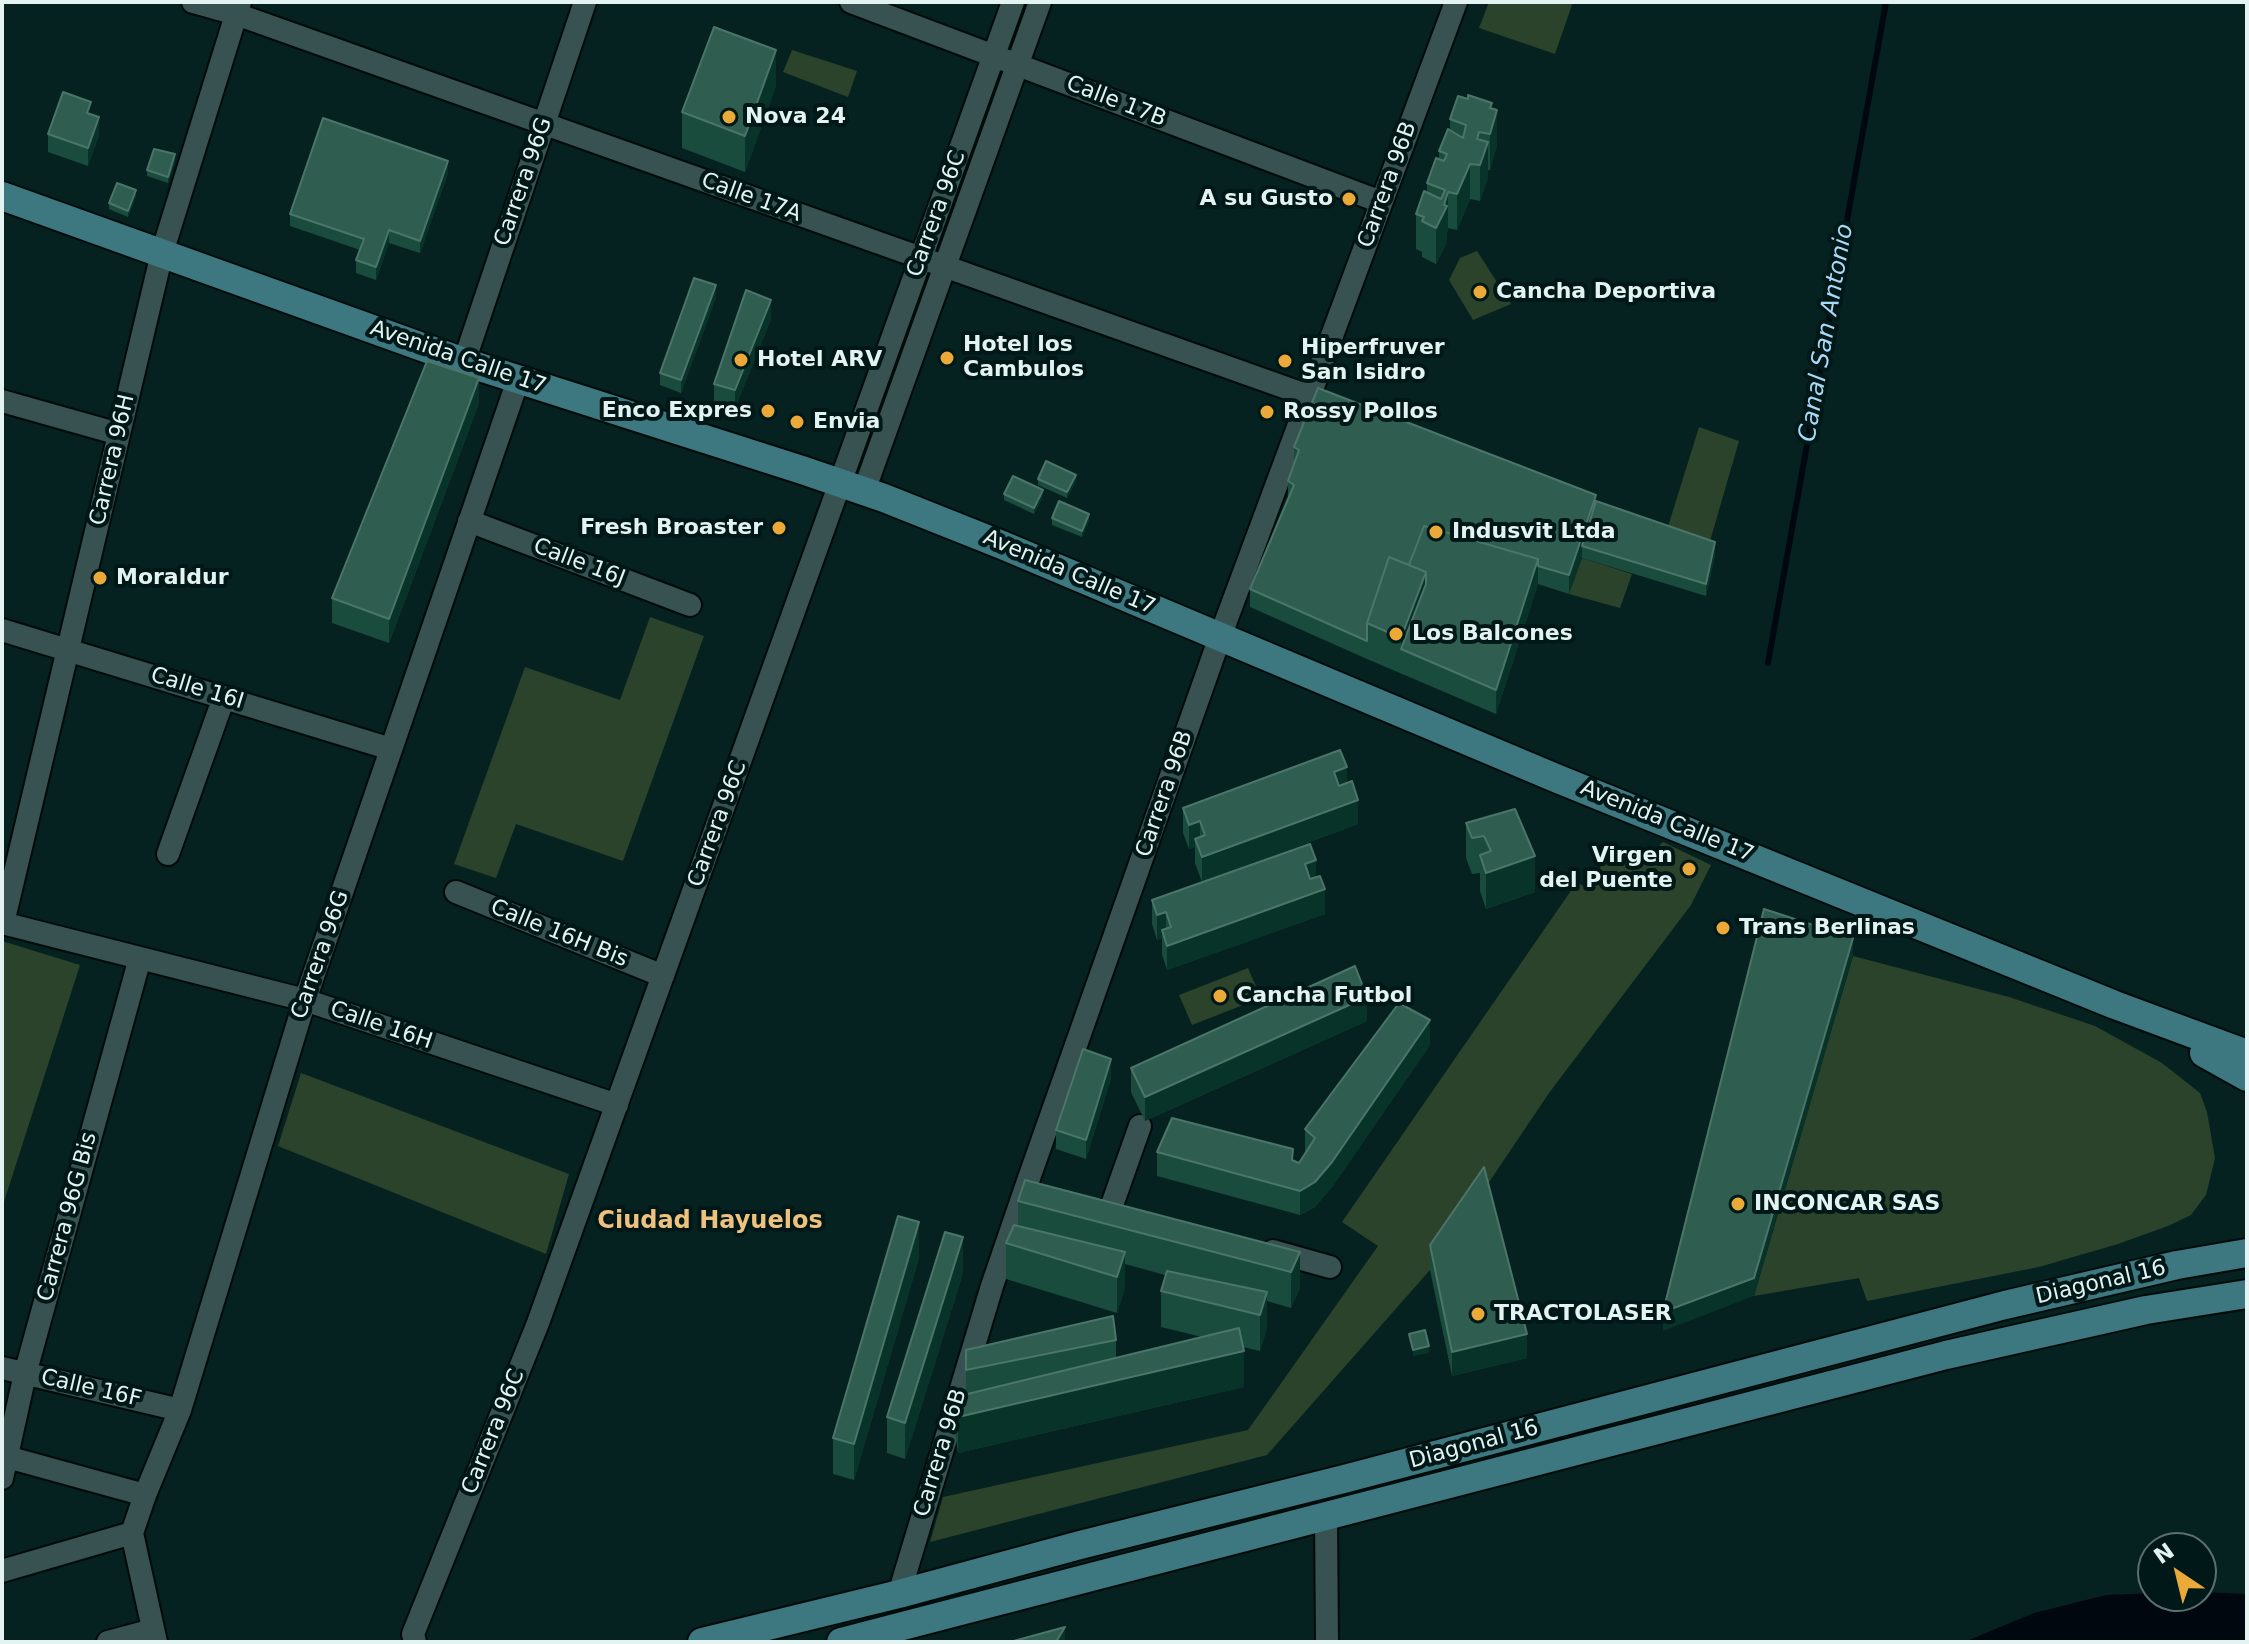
<!DOCTYPE html>
<html>
<head>
<meta charset="utf-8">
<style>
  body { margin:0 }
  #map { position:relative; width:2249px; height:1644px; overflow:hidden; background:#062220; font-family:"DejaVu Sans",sans-serif }
  canvas { display:block }
  .frame { position:absolute; inset:0; border:4px solid #e3f3f1; pointer-events:none }
  .north { position:absolute; left:2137px; top:1532px; width:80px; height:80px; box-sizing:border-box; background:#001817; border:2px solid #5b706e; border-radius:50%; rotate:325deg; font-size:22px; font-weight:700; line-height:32px; text-align:center; color:#e3f3f1 }
  .north::after { content:''; display:block; margin:auto; width:28px; height:36px; background:#eba93a; clip-path:polygon(50% 0,100% 100%,50% 72%,0 100%) }
</style>
</head>
<body>
<div id="map">
<canvas width="2249" height="1644"></canvas>
<div class="frame"></div>
<div class="north">N</div>
</div>
<script>
const context = document.querySelector('canvas').getContext('2d');
context.lineJoin = 'round';
function paint(path, color) {
  context.fillStyle = color;
  context.fill(path, 'evenodd');
}
function trace(path, color, width, dash) {
  context.strokeStyle = color;
  context.lineWidth = width;
  context.lineCap = dash ? 'butt' : 'round';
  context.setLineDash(dash || []);
  context.stroke(path);
}
function drawText(font, color, halo, rows, align = 'center') {
  context.font = font + ' "DejaVu Sans",sans-serif';
  context.lineWidth = 8;
  context.setLineDash([]);
  context.textBaseline = 'middle';
  context.strokeStyle = halo;
  context.fillStyle = color;
  for (const [text, x, y, turn = 0] of rows) {
    context.save();
    context.translate(x, y);
    context.rotate((+turn || 0) * Math.PI / 180);
    context.textAlign = isNaN(turn) ? turn : align;
    if (halo) context.strokeText(text, 0, 0);
    context.fillText(text, 0, 0);
    context.restore();
  }
}
paint(new Path2D(`
  M 1489,2 L 1573,2 L 1555,54 L 1479,28 Z
  M 792,50 L 857,71 L 848,97 L 783,72 Z
  M 1477,251 L 1511,304 L 1473,320 L 1449,280 L 1460,258 Z
  M 1699,427 L 1739,441 L 1708,548 L 1666,533 Z
  M 1582,558 L 1632,574 L 1620,608 L 1569,594 Z
  M 650,617 L 704,636 L 623,861 L 516,824 L 496,878 L 454,864 L 525,667 L 620,700 Z
  M 1663,842 L 1711,865 L 1691,905 L 1549,1093 L 1430,1270 L 1267,1455 L 930,1542 L 943,1497 L 1248,1430 L 1378,1246 L 1342,1222 L 1577,882 L 1589,890 L 1612,844 L 1645,859 Z
  M 2,941 L 80,965 L 2,1208 Z
  M 1853,956 L 2009,997 L 2095,1026 L 2162,1063 L 2200,1093 L 2207,1112 L 2215,1158 L 2206,1195 L 2191,1215 L 2168,1226 L 2118,1244 L 2039,1267 L 1867,1301 L 1859,1278 L 1754,1296 Z
  M 1248,968 L 1261,998 L 1192,1025 L 1179,995 Z
  M 301,1073 L 569,1174 L 546,1254 L 278,1146 Z`), '#2b422b');
paint(new Path2D(`
  M 2201,1592 L 2247,1594 L 2247,1642 L 1964,1642 L 2034,1613 L 2106,1595 L 2153,1593 L 2153,1596 L 2201,1596 Z`), '#00070f');
trace(new Path2D(`
  M 1768,663 L 1886,2`), '#00070f', 6);
const minor = new Path2D(`
  M 193,2 L 236,14 L 1309,396
  M 851,2 L 1381,202
  M 464,362 L 585,2
  M 2,401 L 119,434
  M 864,491 L 1040,2
  M 469,521 L 690,605
  M 2,630 L 391,749
  M 168,854 L 224,697
  M 456,892 L 663,976
  M 2,923 L 305,1000 L 617,1105
  M 3,923 L 162,253 L 240,2
  M 1112,1205 L 1140,1126
  M 1273,1251 L 1330,1267
  M 2,1368 L 180,1410
  M 7,1457 L 145,1495
  M 2,1478 L 25,1374 L 140,958
  M 1326,1516 L 1327,1642
  M 132,1533 L 145,1495 L 180,1410 L 305,1000 L 518,380
  M 132,1533 L 156,1642
  M 2,1571 L 132,1533
  M 899,1594 L 992,1286 L 1028,1181 L 1220,637 L 1456,2
  M 108,1642 L 153,1630
  M 415,1642 L 413,1634 L 538,1323 L 1013,2`);
const major = new Path2D(`
  M 2,196 L 464,362 L 802,470 L 884,498 L 1002,545 L 1558,779 L 2115,1005 L 2247,1054
  M 2204,1053 L 2247,1077
  M 702,1642 L 899,1594 L 1080,1545 L 1344,1479 L 2005,1305 L 2177,1265 L 2247,1253
  M 841,1642 L 1946,1355 L 2146,1310 L 2247,1294`);
trace(minor, '#000b0a', 26);
trace(major, '#000b0a', 32);
trace(minor, '#375250', 22);
trace(major, '#3d7881', 28);
paint(new Path2D(`
  M 776,86 L 745,172 L 682,148 L 682,112 Z
  M 1492,109 L 1497,145 L 1490,170 L 1488,170 L 1488,178 L 1480,201 L 1470,199 L 1457,230 L 1448,228 L 1447,233 L 1447,242 L 1436,264 L 1422,257 L 1422,252 L 1416,249 L 1416,214 L 1427,192 L 1427,183 L 1439,159 L 1439,151 L 1450,131 L 1450,119 Z
  M 48,134 L 99,135 L 88,166 L 48,152 Z
  M 175,160 L 168,183 L 147,176 L 147,170 Z
  M 448,173 L 420,253 L 389,243 L 376,280 L 356,273 L 356,260 L 360,250 L 290,226 L 290,214 Z
  M 136,196 L 128,217 L 109,209 L 109,203 Z
  M 716,297 L 681,393 L 660,385 L 660,373 Z
  M 771,319 L 735,408 L 714,402 L 714,384 Z
  M 479,403 L 389,643 L 332,623 L 332,598 Z
  M 1294,447 L 1596,501 L 1715,555 L 1706,596 L 1582,558 L 1582,556 L 1569,594 L 1538,584 L 1496,714 L 1367,659 L 1250,607 L 1250,589 L 1288,498 L 1288,481 L 1294,464 Z
  M 1038,479 L 1076,481 L 1067,498 L 1038,485 Z
  M 1004,494 L 1043,496 L 1034,514 L 1004,500 Z
  M 1052,518 L 1089,520 L 1082,537 L 1052,525 Z
  M 1347,783 L 1358,824 L 1202,882 L 1195,863 L 1195,847 L 1189,849 L 1183,833 L 1183,808 Z
  M 1515,809 L 1535,892 L 1486,909 L 1480,891 L 1480,873 L 1472,874 L 1466,858 L 1466,823 Z
  M 1316,877 L 1325,914 L 1167,970 L 1162,954 L 1162,938 L 1157,940 L 1152,924 L 1152,900 Z
  M 1367,1021 L 1145,1121 L 1131,1092 L 1131,1068 Z
  M 1430,1045 L 1332,1187 L 1315,1207 L 1300,1215 L 1157,1176 L 1157,1152 L 1299,1163 L 1305,1154 L 1305,1129 Z
  M 1111,1078 L 1086,1159 L 1056,1149 L 1056,1130 Z
  M 1018,1201 L 1300,1252 L 1300,1288 L 1291,1308 L 1267,1301 L 1267,1328 L 1260,1351 L 1243,1347 L 1244,1387 L 958,1453 L 955,1433 L 955,1397 L 966,1394 L 966,1350 L 1116,1340 L 1116,1358 L 1202,1337 L 1161,1327 L 1161,1291 L 1165,1275 L 1125,1264 L 1125,1288 L 1117,1313 L 1006,1279 L 1006,1243 L 1018,1225 Z
  M 1430,1245 L 1527,1358 L 1452,1376 L 1430,1270 Z
  M 919,1258 L 854,1480 L 833,1474 L 833,1438 Z
  M 963,1273 L 905,1459 L 887,1453 L 887,1417 Z`), '#194c3d');
paint(new Path2D(`
  M 776,50 L 776,86 L 745,172 L 745,136 Z
  M 1492,103 L 1492,127 L 1497,110 L 1497,145 L 1490,170 L 1490,108 Z
  M 99,117 L 99,135 L 88,166 L 88,148 Z
  M 1488,142 L 1488,178 L 1480,201 L 1480,165 Z
  M 175,154 L 175,160 L 168,183 L 168,177 Z
  M 448,161 L 448,173 L 420,253 L 420,241 Z
  M 1470,164 L 1470,199 L 1457,230 L 1457,194 Z
  M 136,190 L 136,196 L 128,217 L 128,211 Z
  M 1448,192 L 1448,228 L 1447,233 L 1447,242 L 1436,264 L 1436,228 Z
  M 389,230 L 389,243 L 376,280 L 376,267 Z
  M 716,285 L 716,297 L 681,393 L 681,380 Z
  M 771,300 L 771,319 L 735,408 L 735,390 Z
  M 479,378 L 479,403 L 389,643 L 389,619 Z
  M 1076,475 L 1076,481 L 1067,498 L 1067,492 Z
  M 1043,490 L 1043,496 L 1034,514 L 1034,508 Z
  M 1596,495 L 1596,513 L 1582,546 L 1582,556 L 1569,594 L 1569,575 Z
  M 1089,514 L 1089,520 L 1082,537 L 1082,531 Z
  M 1715,542 L 1715,555 L 1706,596 L 1706,584 Z
  M 1538,559 L 1538,584 L 1496,714 L 1496,690 Z
  M 1426,572 L 1426,608 L 1401,649 L 1401,638 Z
  M 1347,767 L 1347,792 L 1334,796 L 1334,772 Z
  M 1358,800 L 1358,824 L 1202,882 L 1202,857 Z
  M 1200,821 L 1200,845 L 1195,839 L 1195,847 L 1189,849 L 1189,825 Z
  M 1535,856 L 1535,892 L 1486,909 L 1486,873 Z
  M 1316,860 L 1316,885 L 1305,889 L 1305,864 Z
  M 1325,889 L 1325,914 L 1167,970 L 1167,946 Z
  M 1166,912 L 1166,937 L 1162,930 L 1162,938 L 1157,940 L 1157,915 Z
  M 1853,938 L 1853,956 L 1754,1296 L 1663,1331 L 1663,1312 Z
  M 1367,997 L 1367,1021 L 1145,1121 L 1145,1097 Z
  M 1430,1020 L 1430,1045 L 1332,1187 L 1315,1207 L 1300,1215 L 1300,1191 Z
  M 1111,1059 L 1111,1078 L 1086,1159 L 1086,1140 Z
  M 919,1222 L 919,1258 L 854,1480 L 854,1444 Z
  M 963,1237 L 963,1273 L 905,1459 L 905,1423 Z
  M 1125,1252 L 1125,1288 L 1117,1313 L 1117,1277 Z
  M 1300,1252 L 1300,1288 L 1291,1308 L 1291,1272 Z
  M 1267,1292 L 1267,1328 L 1260,1351 L 1260,1315 Z
  M 1527,1334 L 1527,1358 L 1452,1376 L 1452,1352 Z
  M 1429,1346 L 1429,1353 L 1413,1356 L 1413,1350 Z
  M 1244,1351 L 1244,1387 L 958,1453 L 958,1417 Z
  M 1065,1627 L 1065,1642 L 1056,1642 Z`), '#083329');
const building = new Path2D(`
  M 714,27 L 776,50 L 745,136 L 682,112 Z
  M 63,92 L 91,102 L 87,113 L 99,117 L 88,148 L 48,134 Z
  M 1468,95 L 1492,103 L 1490,108 L 1497,110 L 1490,134 L 1479,132 L 1477,139 L 1488,142 L 1480,165 L 1470,164 L 1457,194 L 1448,192 L 1444,205 L 1447,206 L 1436,228 L 1422,221 L 1424,217 L 1416,214 L 1424,191 L 1441,199 L 1445,190 L 1427,183 L 1436,158 L 1444,161 L 1447,154 L 1439,151 L 1448,129 L 1463,138 L 1466,125 L 1450,119 L 1458,96 L 1468,99 Z
  M 323,118 L 448,161 L 420,241 L 389,230 L 376,267 L 356,260 L 364,239 L 290,214 Z
  M 154,149 L 175,154 L 168,177 L 147,170 Z
  M 117,183 L 136,190 L 128,211 L 109,203 Z
  M 694,278 L 716,285 L 681,380 L 660,373 Z
  M 746,290 L 771,300 L 735,390 L 714,384 Z
  M 427,361 L 479,378 L 389,619 L 332,598 Z
  M 1318,388 L 1596,495 L 1569,575 L 1538,566 L 1538,559 L 1424,526 L 1409,565 L 1389,557 L 1367,623 L 1367,641 L 1250,589 L 1294,485 L 1288,481 L 1299,450 L 1294,447 Z
  M 1046,461 L 1076,475 L 1067,492 L 1038,479 Z
  M 1013,476 L 1043,490 L 1034,508 L 1004,494 Z
  M 1059,501 L 1089,514 L 1082,531 L 1052,518 Z
  M 1596,501 L 1715,542 L 1706,584 L 1582,546 Z
  M 1424,526 L 1538,559 L 1496,690 L 1401,649 L 1426,584 L 1426,572 L 1409,565 Z
  M 1389,557 L 1426,572 L 1401,638 L 1367,623 Z
  M 1340,750 L 1347,767 L 1334,772 L 1339,786 L 1352,781 L 1358,800 L 1202,857 L 1195,839 L 1205,835 L 1200,821 L 1189,825 L 1183,808 Z
  M 1515,809 L 1535,856 L 1486,873 L 1480,855 L 1491,851 L 1484,836 L 1472,838 L 1466,823 Z
  M 1310,844 L 1316,860 L 1305,864 L 1310,879 L 1320,876 L 1325,889 L 1167,946 L 1162,930 L 1171,927 L 1166,912 L 1157,915 L 1152,900 Z
  M 1764,909 L 1853,938 L 1754,1278 L 1663,1312 Z
  M 1355,966 L 1367,997 L 1145,1097 L 1131,1068 Z
  M 1399,1003 L 1430,1020 L 1332,1162 L 1315,1182 L 1300,1191 L 1157,1152 L 1172,1118 L 1293,1149 L 1292,1160 L 1299,1163 L 1315,1138 L 1305,1129 Z
  M 1083,1049 L 1111,1059 L 1086,1140 L 1056,1130 Z
  M 1484,1167 L 1527,1334 L 1452,1352 L 1430,1245 Z
  M 1025,1180 L 1300,1252 L 1291,1272 L 1018,1201 Z
  M 898,1216 L 919,1222 L 854,1444 L 833,1438 Z
  M 1014,1225 L 1125,1252 L 1117,1277 L 1006,1243 Z
  M 945,1232 L 963,1237 L 905,1423 L 887,1417 Z
  M 1167,1271 L 1267,1292 L 1260,1315 L 1161,1291 Z
  M 1113,1316 L 1116,1340 L 966,1370 L 966,1350 Z
  M 1239,1328 L 1244,1351 L 958,1417 L 955,1397 Z
  M 1425,1330 L 1429,1346 L 1413,1350 L 1409,1334 Z
  M 1065,1627 L 1056,1642 L 1010,1642 Z`);
paint(building, '#2f5e50');
trace(building, '#4b7569', 2);
for (const [x, y, r, color] of [
  [729,117,8,"#eba93a"],
  [1349,199,8,"#eba93a"],
  [1480,292,8,"#eba93a"],
  [947,358,8,"#eba93a"],
  [741,360,8,"#eba93a"],
  [1285,361,8,"#eba93a"],
  [768,411,8,"#eba93a"],
  [1267,412,8,"#eba93a"],
  [797,422,8,"#eba93a"],
  [779,528,8,"#eba93a"],
  [1436,532,8,"#eba93a"],
  [100,578,8,"#eba93a"],
  [1396,634,8,"#eba93a"],
  [1689,869,8,"#eba93a"],
  [1723,928,8,"#eba93a"],
  [1220,996,8,"#eba93a"],
  [1738,1204,8,"#eba93a"],
  [1478,1314,8,"#eba93a"]
]) {
  const dot = new Path2D();
  dot.arc(x, y, r, 0, 2 * Math.PI);
  context.fillStyle = color;
  context.fill(dot);
  trace(dot, '#001817', 3);
}
drawText('22px', '#e3f3f1', '#001817', [
  ["Calle 17B",1116,102,21],
  ["Carrera 96G",524,182,-71],
  ["Carrera 96B",1388,185,-70],
  ["Calle 17A",751,198,20],
  ["Carrera 96C",937,214,-70],
  ["Avenida Calle 17",458,358,19],
  ["Carrera 96H",113,460,-77],
  ["Calle 16J",579,563,21],
  ["Avenida Calle 17",1069,573,23],
  ["Calle 16I",197,689,17],
  ["Carrera 96B",1165,794,-71],
  ["Avenida Calle 17",1667,822,22],
  ["Carrera 96C",718,824,-70],
  ["Calle 16H Bis",559,934,22],
  ["Carrera 96G",321,955,-71],
  ["Calle 16H",381,1026,19],
  ["Carrera 96G Bis",68,1217,-75],
  ["Diagonal 16",2101,1283,-13],
  ["Calle 16F",91,1389,13],
  ["Carrera 96C",494,1432,-68],
  ["Diagonal 16",1474,1445,-15],
  ["Carrera 96B",941,1453,-73]
]);
drawText('bold 22px', '#e3f3f1', '#001817', [
  ["Nova 24",745,117],
  ["A su Gusto",1333,199,"right"],
  ["Cancha Deportiva",1496,292],
  ["Hotel los",963,345],
  ["Cambulos",963,370],
  ["Hiperfruver",1301,348],
  ["San Isidro",1301,373],
  ["Hotel ARV",757,360],
  ["Enco Expres",752,411,"right"],
  ["Rossy Pollos",1283,412],
  ["Envia",813,422],
  ["Fresh Broaster",763,528,"right"],
  ["Indusvit Ltda",1452,532],
  ["Moraldur",116,578],
  ["Los Balcones",1412,634],
  ["Virgen",1673,856,"right"],
  ["del Puente",1673,881,"right"],
  ["Trans Berlinas",1739,928],
  ["Cancha Futbol",1236,996],
  ["INCONCAR SAS",1754,1204],
  ["TRACTOLASER",1494,1314]
], 'left');
drawText('italic 24px', '#aad9f7', '#001817', [
  ["Canal San Antonio",1827,333,-80]
]);
drawText('bold 24px', '#efc17e', '#001817', [
  ["Ciudad Hayuelos",710,1222]
]);
</script>
</body>
</html>
